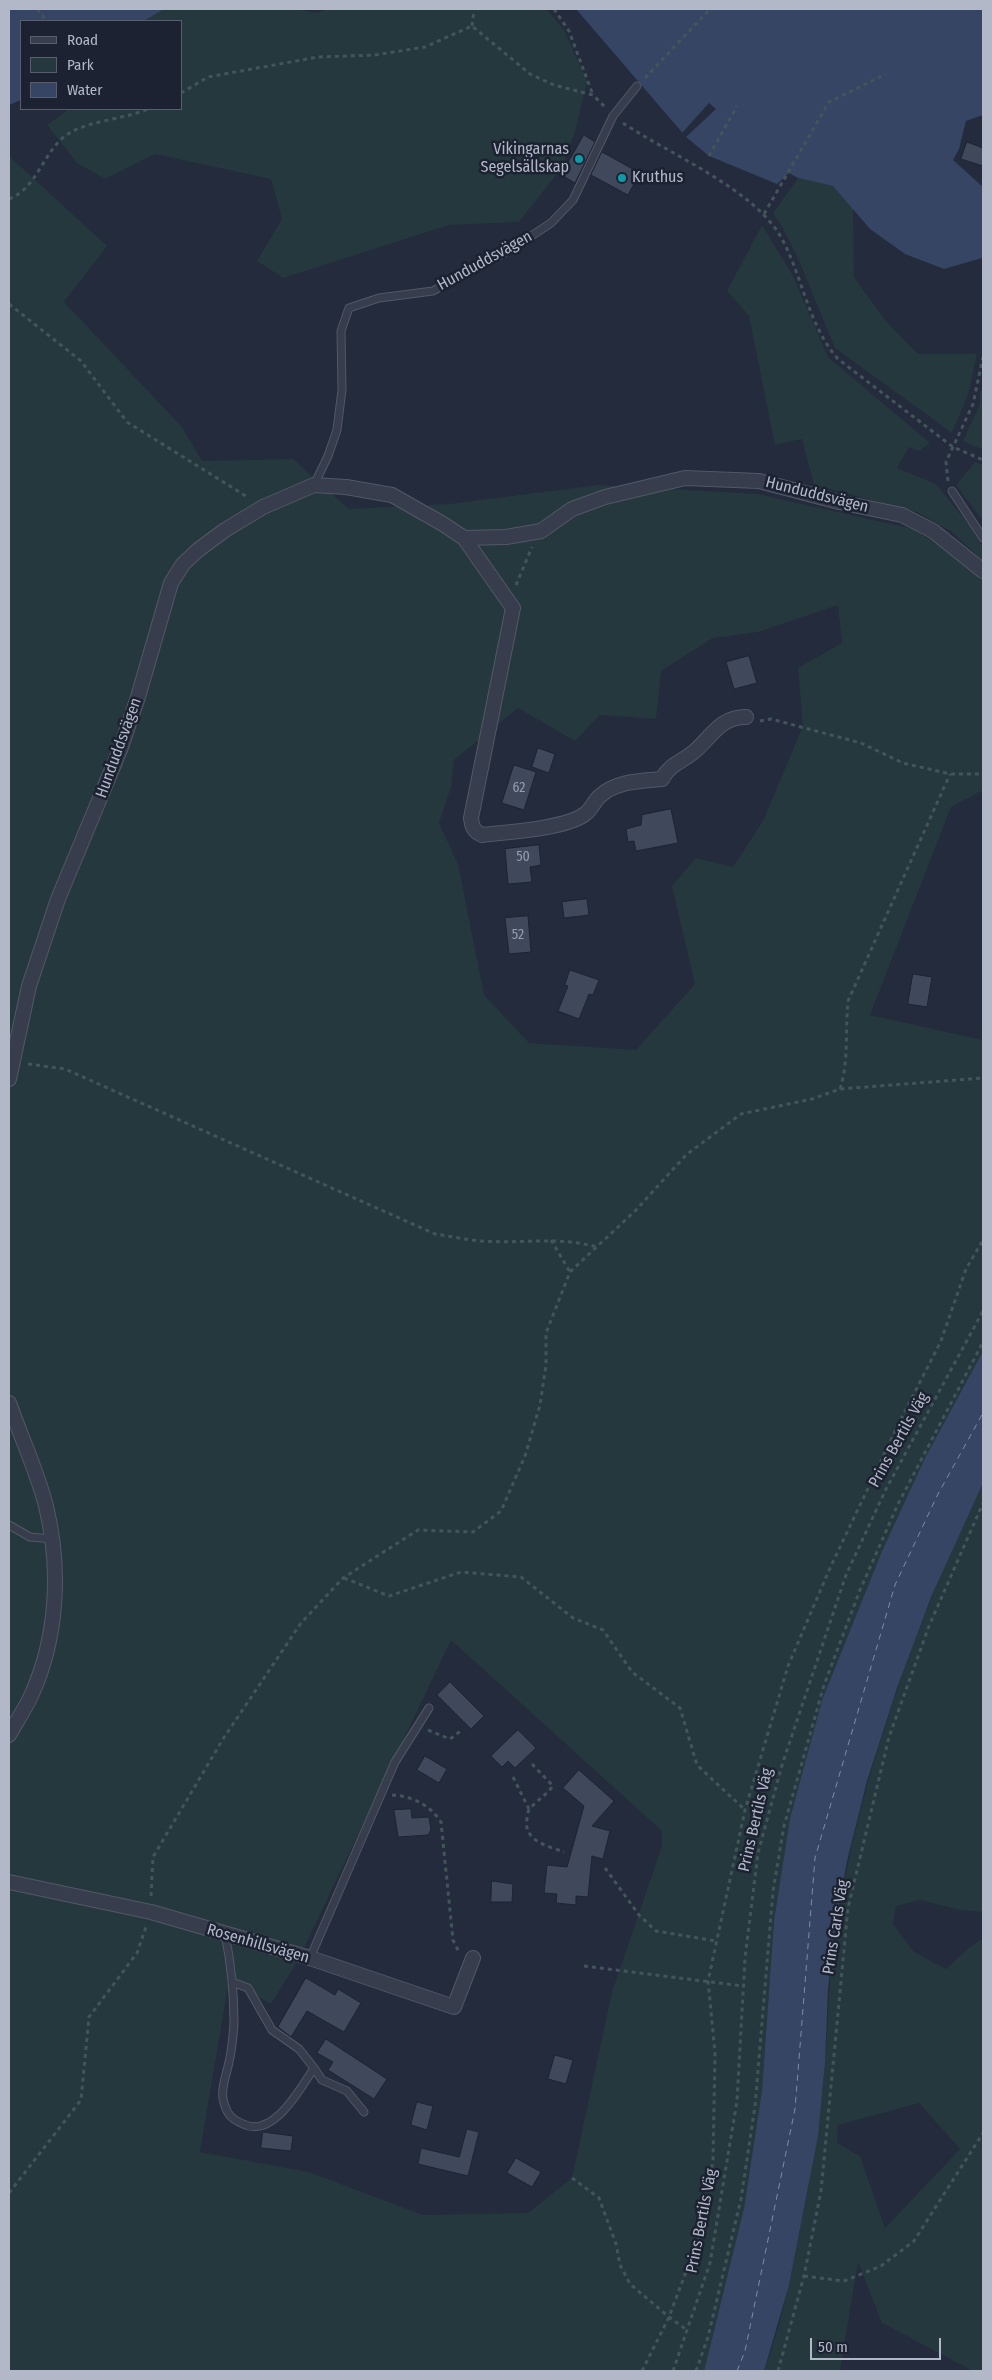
<!DOCTYPE html>
<html>
<head>
<meta charset="utf-8">
<style>
  body { margin:0 }
  #map { position:relative; width:992px; height:2380px; overflow:hidden; background:#232b3c; font-family:"Fira Sans Condensed",sans-serif }
  canvas { display:block }
  .frame { position:absolute; inset:0; border:10px solid #b2b8c8; pointer-events:none }
  .legend { position:absolute; left:20px; top:20px; width:162px; height:90px; box-sizing:border-box; background:#1c2231; border:1px solid #585e6d; margin:0; padding:6px 9px; list-style:none; font-size:15px; color:#b2b8c8 }
  .legend li { display:flex; align-items:center; gap:10px; height:25px }
  .legend b { width:25px; border:1px solid #585e6d }
  .scale { position:absolute; left:810px; top:2338px; width:131px; height:22px; box-sizing:border-box; border:2px solid #b2b8c8; border-top:0; padding-left:6px; font-size:15px; line-height:18px; white-space:nowrap; color:#b2b8c8; -webkit-text-stroke:4px #1c2231; paint-order:stroke }
</style>
</head>
<body>
<div id="map">
<canvas width="992" height="2380"></canvas>
<div class="frame"></div>
<ul class="legend">
<li><b style="height:6px;background:#373d4c"></b>Road</li>
<li><b style="height:14px;background:#25383d"></b>Park</li>
<li><b style="height:14px;background:#364563"></b>Water</li>
</ul>
<div class="scale">50 m</div>
</div>
<script>
const context = document.querySelector('canvas').getContext('2d');
context.lineJoin = 'round';
function paint(path, color) {
  context.fillStyle = color;
  context.fill(path, 'evenodd');
}
function trace(path, color, width, dash) {
  context.strokeStyle = color;
  context.lineWidth = width;
  context.lineCap = dash ? 'butt' : 'round';
  context.setLineDash(dash || []);
  context.stroke(path);
}
function drawText(font, color, halo, rows, align = 'center') {
  context.font = font + ' "Fira Sans Condensed",sans-serif';
  context.lineWidth = 5;
  context.setLineDash([]);
  context.textBaseline = 'middle';
  context.strokeStyle = halo;
  context.fillStyle = color;
  for (const [text, x, y, turn = 0] of rows) {
    context.save();
    context.translate(x, y);
    context.rotate((+turn || 0) * Math.PI / 180);
    context.textAlign = isNaN(turn) ? turn : align;
    if (halo) context.strokeText(text, 0, 0);
    context.fillText(text, 0, 0);
    context.restore();
  }
}
paint(new Path2D(`
  M 164,9 L 295,9 L 317,13 L 326,9 L 546,9 L 564,30 L 587,81 L 575,132 L 563,166 L 519,222 L 449,225 L 283,278 L 257,261 L 282,219 L 271,179 L 155,154 L 105,179 L 77,163 L 47,125 L 69,109 L 181,109 L 181,21 L 144,21 Z
  M 9,156 L 107,246 L 64,302 L 182,427 L 202,461 L 293,459 L 349,509 L 449,504 L 599,485 L 758,494 L 913,529 L 972,566 L 983,581 L 983,790 L 951,807 L 870,1015 L 983,1040 L 983,1351 L 925,1458 L 882,1551 L 822,1700 L 790,1818 L 774,1920 L 762,2090 L 744,2208 L 704,2371 L 9,2371 ZM 838,605 L 842,643 L 798,668 L 803,726 L 763,821 L 733,867 L 696,858 L 672,886 L 695,984 L 636,1050 L 529,1043 L 484,995 L 458,864 L 439,823 L 451,787 L 454,760 L 518,708 L 575,741 L 600,715 L 656,719 L 661,671 L 713,638 L 758,632 ZM 451,1640 L 662,1831 L 662,1846 L 612,1992 L 572,2178 L 528,2213 L 423,2215 L 309,2172 L 200,2152 L 229,1980 L 271,2004 L 296,1964 L 297,1946 L 304,1948 Z
  M 798,178 L 833,186 L 853,208 L 854,277 L 886,321 L 918,354 L 977,354 L 968,395 L 952,433 L 835,348 L 800,263 L 783,228 L 773,213 Z
  M 762,225 L 792,274 L 828,357 L 930,443 L 919,451 L 909,447 L 897,468 L 936,484 L 965,520 L 983,547 L 983,561 L 952,532 L 917,512 L 814,485 L 802,439 L 775,445 L 749,316 L 727,291 Z
  M 983,390 L 983,450 L 963,441 L 980,404 L 980,391 Z
  M 975,462 L 983,465 L 983,521 L 956,485 Z
  M 983,1483 L 983,1912 L 960,1910 L 920,1900 L 896,1906 L 893,1924 L 914,1952 L 946,1969 L 970,1947 L 983,1938 L 983,2371 L 973,2371 L 882,2323 L 858,2262 L 840,2371 L 764,2371 C 781,2325 791,2276 800,2228 C 811,2173 821,2119 825,2063 C 829,2020 828,1977 835,1934 C 853,1817 888,1706 932,1597 C 947,1558 966,1521 983,1483 ZM 919,2103 L 960,2149 L 885,2228 L 860,2156 L 837,2143 L 838,2125 Z`), '#25383d');
paint(new Path2D(`
  M 9,9 L 164,9 L 144,21 L 21,21 L 21,100 L 9,105 Z
  M 576,9 L 983,9 L 983,115 L 966,121 L 959,149 L 953,160 L 983,187 L 982,258 L 944,269 L 905,254 L 870,229 L 833,186 L 798,178 L 789,173 L 777,184 L 709,156 L 686,137 Z
  M 983,1351 L 983,1483 L 932,1595 L 897,1688 L 867,1781 L 847,1861 L 834,1936 L 828,1989 L 825,2063 L 818,2136 L 789,2285 L 764,2371 L 704,2371 L 744,2208 L 762,2090 L 774,1920 L 790,1818 L 822,1700 L 882,1551 L 925,1458 Z`), '#364563');
paint(new Path2D(`
  M 709,103 L 716,109 L 686,137 L 682,133 Z`), '#232b3c');
trace(new Path2D(`
  M 737,2371 L 745,2351 L 795,2109 L 815,1858 L 895,1585 L 938,1494 L 983,1413`), '#7a8cb0', 1, [6, 5]);
const building = new Path2D(`
  M 584,135 L 595,142 L 575,183 L 561,175 Z
  M 967,142 L 983,148 L 983,166 L 961,159 Z
  M 602,152 L 640,173 L 628,195 L 591,175 Z
  M 749,656 L 757,683 L 734,689 L 726,662 Z
  M 538,748 L 555,754 L 549,773 L 532,767 Z
  M 514,765 L 536,772 L 524,810 L 502,803 Z
  M 671,809 L 678,843 L 636,851 L 634,841 L 628,842 L 626,829 L 641,825 L 642,815 Z
  M 539,845 L 541,865 L 530,867 L 532,882 L 508,884 L 505,849 Z
  M 587,899 L 589,915 L 564,918 L 562,902 Z
  M 528,916 L 531,952 L 509,954 L 505,918 Z
  M 570,970 L 599,980 L 593,995 L 589,994 L 579,1019 L 558,1011 L 568,986 L 565,985 Z
  M 913,974 L 932,977 L 927,1007 L 908,1004 Z
  M 450,1682 L 484,1716 L 471,1729 L 437,1695 Z
  M 518,1730 L 536,1748 L 515,1768 L 508,1761 L 502,1767 L 491,1756 Z
  M 425,1756 L 447,1769 L 439,1783 L 417,1770 Z
  M 579,1770 L 614,1801 L 592,1826 L 610,1831 L 603,1859 L 592,1856 L 588,1897 L 576,1896 L 576,1905 L 556,1903 L 557,1894 L 544,1893 L 547,1865 L 567,1867 L 584,1806 L 563,1788 Z
  M 411,1809 L 412,1818 L 429,1817 L 431,1830 L 428,1835 L 398,1837 L 394,1810 Z
  M 492,1881 L 513,1884 L 512,1902 L 491,1902 Z
  M 306,1978 L 335,1995 L 338,1989 L 361,2003 L 344,2032 L 307,2011 L 291,2037 L 278,2027 Z
  M 326,2039 L 387,2079 L 374,2099 L 328,2070 L 333,2062 L 317,2053 Z
  M 555,2055 L 573,2060 L 566,2084 L 548,2079 Z
  M 417,2102 L 433,2106 L 427,2130 L 411,2125 Z
  M 467,2129 L 479,2132 L 468,2176 L 418,2164 L 421,2148 L 459,2157 Z
  M 263,2132 L 293,2136 L 291,2151 L 261,2148 Z
  M 516,2158 L 541,2172 L 532,2187 L 507,2173 Z`);
paint(building, '#3f495b');
trace(building, '#1e2433', 1);
const service = new Path2D(`
  M 314,485 L 328,456 L 337,430 L 342,390 L 341,331 L 349,308 L 379,298 L 433,291 L 513,248 L 551,223 L 573,200 L 613,116 L 637,86
  M 952,491 L 983,538
  M 9,1525 L 30,1537 L 52,1539
  M 225,1934 C 231,1963 234,1994 234,2024 C 233,2036 232,2050 229,2062 C 226,2077 219,2091 225,2106 C 228,2116 234,2120 243,2124 C 273,2139 300,2089 314,2068 L 299,2049 L 272,2030 L 248,1988 L 232,1982
  M 310,1958 L 395,1762 L 429,1708
  M 314,2068 L 322,2080 L 347,2091 L 364,2112`);
const minor = new Path2D(`
  M 464,538 L 513,608 L 471,818 C 472,826 473,831 482,835 C 507,832 565,829 585,814 C 591,810 594,801 600,796 C 616,781 641,781 662,779 C 671,763 682,762 695,751 C 712,736 720,717 746,717
  M 9,1079 L 29,986 L 58,899 L 120,750 L 138,697 L 171,583 L 183,564 L 198,550 L 225,530 L 263,507 L 314,485 L 346,487 L 392,495 L 443,524 L 464,538 L 506,537 L 541,531 L 572,509 L 605,497 L 685,478 L 759,481 L 839,502 L 902,515 L 933,531 L 983,571
  M 9,1403 C 21,1437 37,1471 46,1506 C 61,1568 58,1637 31,1696 C 25,1709 16,1722 9,1735
  M 9,1882 L 151,1912 L 310,1958 L 454,2007 L 473,1958`);
trace(service, '#525867', 9);
trace(minor, '#525867', 16);
trace(new Path2D(`
  M 37,9 L 47,21
  M 554,9 L 569,31 L 593,95
  M 472,26 L 474,9
  M 645,78 L 710,9
  M 181,93 L 208,77 L 318,57 L 375,55 L 425,47 L 472,26 L 530,74 L 554,85 L 593,95 L 605,107
  M 623,123 C 669,154 756,190 782,239 C 803,278 808,325 838,359 L 953,447 L 983,460
  M 709,156 L 737,106
  M 9,199 C 38,188 44,149 68,134 C 87,121 125,119 148,109
  M 764,214 L 829,102 L 886,74
  M 9,304 L 81,361 L 127,422 L 249,498
  M 948,481 L 946,462 L 973,404 L 983,357
  M 516,585 L 532,547
  M 760,721 L 771,719 L 861,743 L 903,763 L 950,774 L 983,774
  M 28,1064 L 65,1069 L 435,1234 C 450,1236 466,1240 481,1241 C 520,1244 559,1236 597,1247
  M 840,1089 C 849,1061 845,1030 848,1001 L 950,774
  M 551,1240 L 570,1272
  M 344,1578 L 389,1596 L 461,1572 L 521,1577 L 573,1618 L 603,1630 L 632,1672 L 680,1708 L 697,1765 L 745,1810
  M 428,1730 L 450,1739 L 462,1730
  M 532,1764 L 553,1786 C 546,1795 538,1800 530,1808 C 528,1811 527,1815 527,1819 C 523,1841 548,1846 564,1852
  M 513,1777 L 529,1809
  M 392,1795 C 412,1796 430,1805 441,1822 L 453,1940 L 459,1952
  M 605,1868 L 639,1915 L 656,1931 L 716,1941
  M 151,1896 L 153,1857 L 223,1739 L 301,1623 L 343,1578 L 418,1530 L 473,1532 L 501,1511 L 525,1456 L 540,1405 L 546,1365 L 546,1333 L 570,1272 L 636,1210 L 686,1155 L 741,1114 L 812,1099 L 840,1089 L 983,1078
  M 584,1966 L 743,1986
  M 572,2178 L 599,2198 L 616,2244 L 620,2265 L 630,2284 L 669,2317 L 688,2331
  M 9,2193 L 81,2100 L 89,2017 L 137,1953 L 146,1927
  M 804,2276 L 844,2281 L 881,2266 L 914,2241 L 983,2133
  M 642,2371 L 669,2317 L 701,2232 L 713,2160 L 715,2053 L 708,1981 L 745,1810 L 788,1666 L 830,1568 L 901,1419 L 941,1341 L 966,1269 L 983,1240
  M 673,2371 L 710,2263 L 737,2101 L 745,1958 L 758,1853 L 782,1765 L 846,1575 L 886,1489 L 983,1311
  M 696,2371 L 708,2337 L 741,2199 L 755,2106 L 773,1891 L 784,1826 L 824,1685 L 860,1590 L 898,1504 L 983,1342
  M 778,2371 L 804,2276 L 821,2191 L 848,1908 L 889,1737 L 929,1626 L 983,1503`), '#43555a', 3, [4, 4]);
trace(service, '#373d4c', 7);
trace(minor, '#373d4c', 14);
for (const [x, y, r, color] of [
  [579,159,5,"#0f9aa8"],
  [622,178,5,"#0f9aa8"]
]) {
  const dot = new Path2D();
  dot.arc(x, y, r, 0, 2 * Math.PI);
  context.fillStyle = color;
  context.fill(dot);
  trace(dot, '#1c2231', 2);
}
drawText('14px', '#959cad', null, [
  ["62",519,788],
  ["50",523,857],
  ["52",518,935]
]);
drawText('16px', '#b2b8c8', '#1c2231', [
  ["Vikingarnas",569,150],
  ["Segelsällskap",569,168],
  ["Kruthus",632,178,"left"]
], 'right');
drawText('16px', '#b2b8c8', '#1c2231', [
  ["Hunduddsvägen",485,261,-29],
  ["Hunduddsvägen",817,495,14],
  ["Hunduddsvägen",119,748,-70],
  ["Prins Bertils Väg",899,1440,-61],
  ["Prins Bertils Väg",756,1820,-77],
  ["Prins Carls Väg",836,1927,-81],
  ["Rosenhillsvägen",258,1944,16],
  ["Prins Bertils Väg",702,2221,-79]
]);
</script>
</body>
</html>
